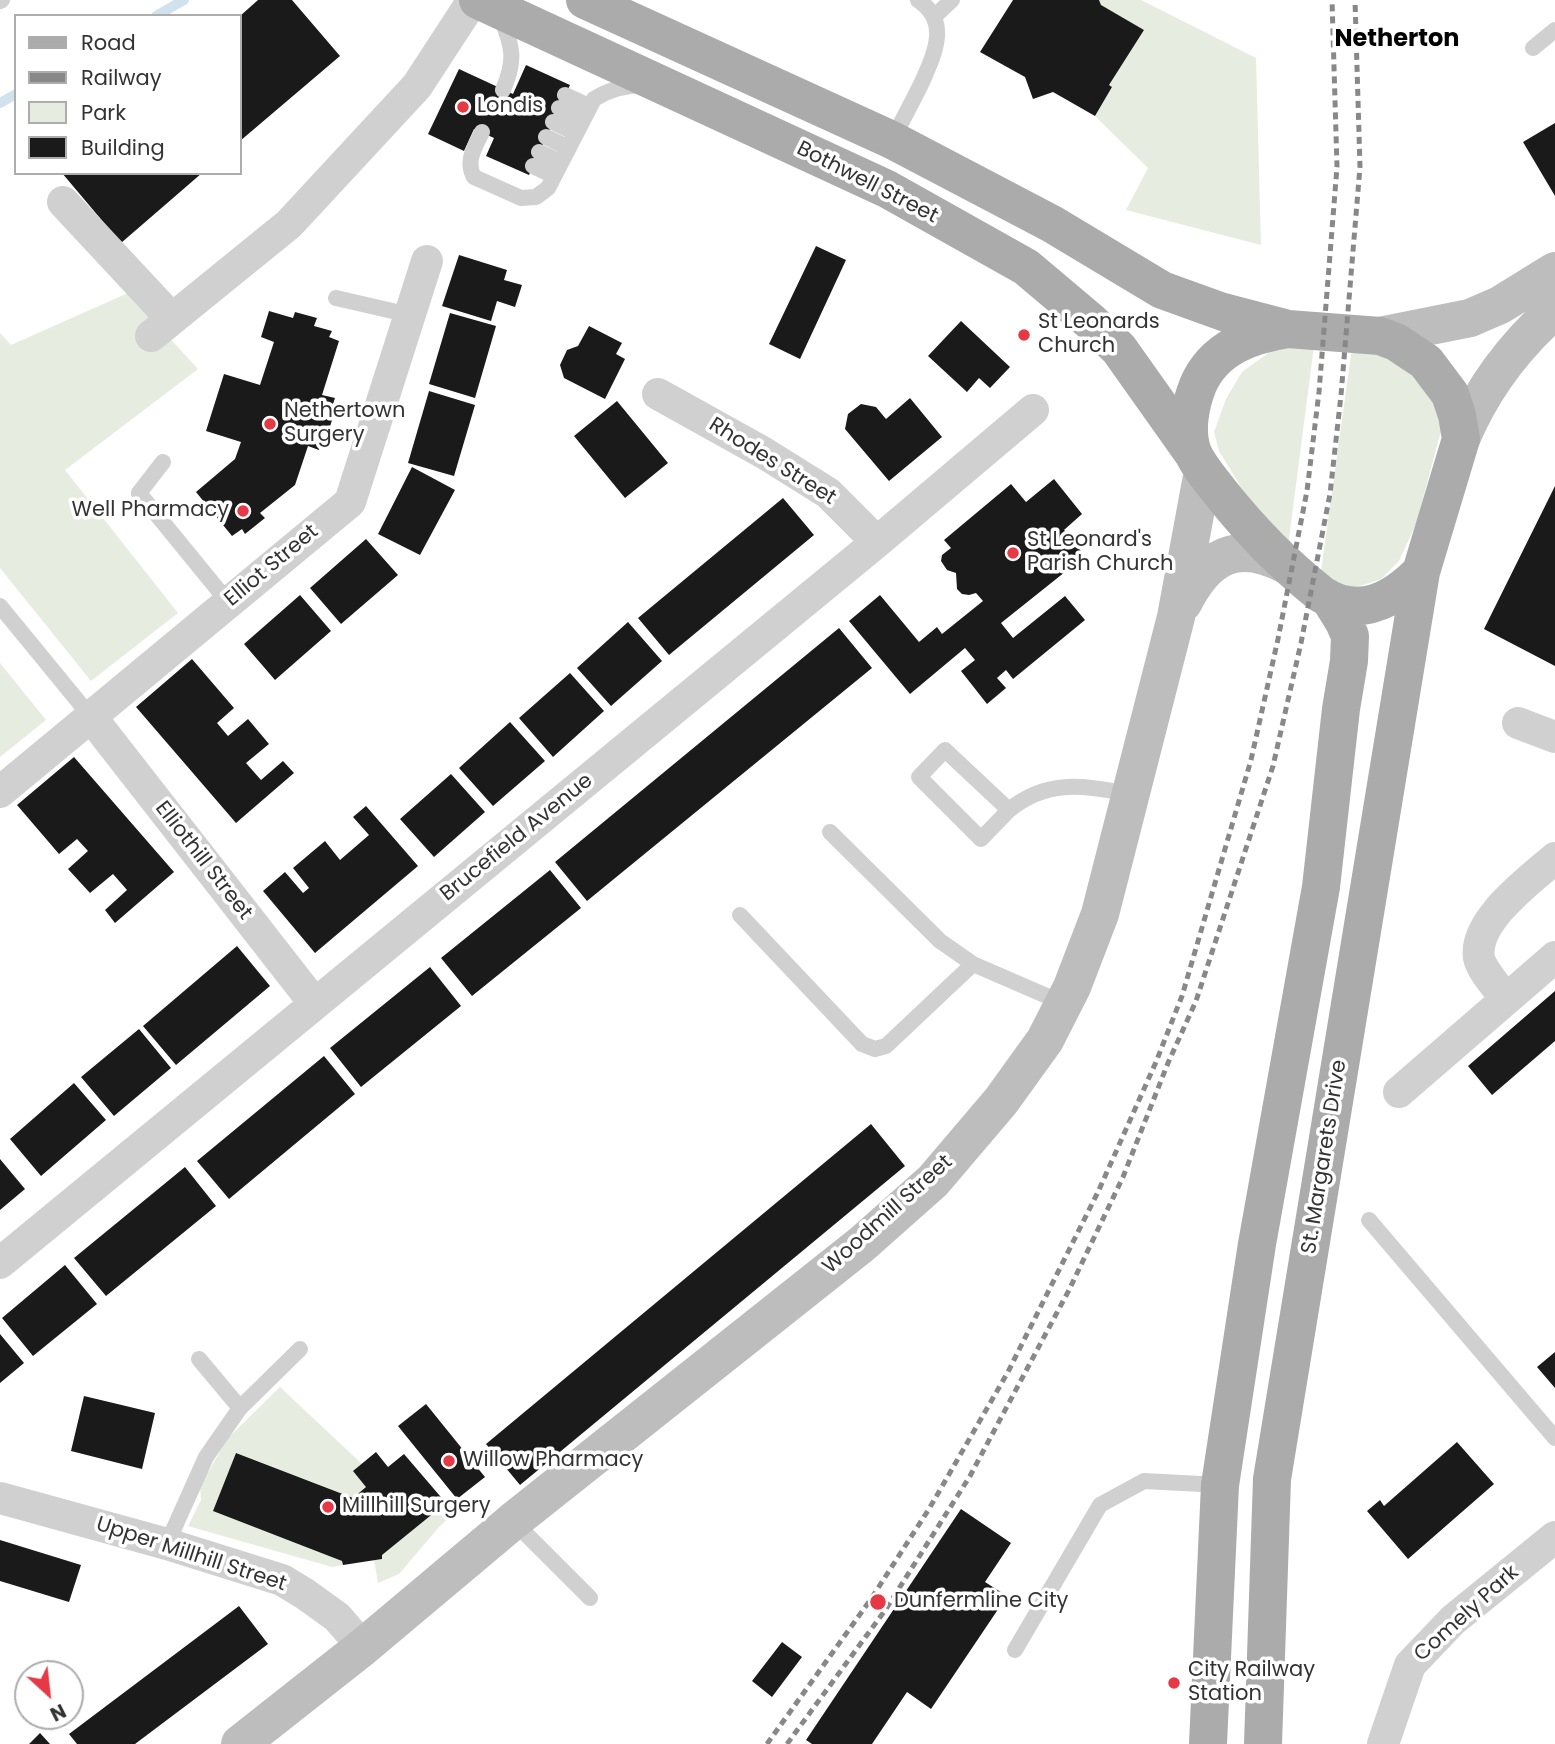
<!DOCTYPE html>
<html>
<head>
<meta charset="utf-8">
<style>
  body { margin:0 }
  #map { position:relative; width:1555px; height:1744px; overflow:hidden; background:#fff; font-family:Poppins,sans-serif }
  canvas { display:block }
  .legend { position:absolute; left:14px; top:14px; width:228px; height:161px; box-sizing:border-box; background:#fff; border:2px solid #adadad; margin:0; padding:9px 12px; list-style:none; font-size:21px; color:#333 }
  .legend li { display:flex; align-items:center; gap:14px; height:35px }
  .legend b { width:35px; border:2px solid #adadad }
  .north { position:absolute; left:14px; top:1660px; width:70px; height:70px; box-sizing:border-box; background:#fff; border:2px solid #adadad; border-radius:50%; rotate:153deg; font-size:19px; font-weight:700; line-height:28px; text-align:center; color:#333 }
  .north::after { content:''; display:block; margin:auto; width:24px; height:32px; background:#e63946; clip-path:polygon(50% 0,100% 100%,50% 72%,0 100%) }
</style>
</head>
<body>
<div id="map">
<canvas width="1555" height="1744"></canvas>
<ul class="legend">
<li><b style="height:9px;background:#ababab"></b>Road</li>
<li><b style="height:9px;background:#888"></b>Railway</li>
<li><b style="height:19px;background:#e6ecdf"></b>Park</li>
<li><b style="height:19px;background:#1a1a1a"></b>Building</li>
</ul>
<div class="north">N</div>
</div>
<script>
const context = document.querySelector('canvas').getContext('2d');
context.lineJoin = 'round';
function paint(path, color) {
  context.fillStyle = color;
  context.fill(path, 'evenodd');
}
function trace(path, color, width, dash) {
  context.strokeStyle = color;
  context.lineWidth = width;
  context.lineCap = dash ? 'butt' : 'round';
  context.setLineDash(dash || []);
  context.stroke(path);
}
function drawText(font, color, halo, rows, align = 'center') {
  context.font = font + ' Poppins,sans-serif';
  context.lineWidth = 7;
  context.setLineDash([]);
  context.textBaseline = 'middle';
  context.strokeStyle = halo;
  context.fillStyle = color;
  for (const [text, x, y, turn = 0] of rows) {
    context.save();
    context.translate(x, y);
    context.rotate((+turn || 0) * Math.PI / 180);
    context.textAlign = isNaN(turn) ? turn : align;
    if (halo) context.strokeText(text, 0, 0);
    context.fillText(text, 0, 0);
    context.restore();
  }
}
paint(new Path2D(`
  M 1099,0 L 1141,0 L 1256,58 L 1261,245 L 1126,210 L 1148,168 L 1095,116 L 1112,87 L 1109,85 L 1144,30 L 1101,5 Z
  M 128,293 L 198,369 L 65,470 L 178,613 L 91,681 L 0,568 L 0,333 L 11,345 Z
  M 1314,346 L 1288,546 L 1249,500 L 1219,451 L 1214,432 L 1226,399 L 1242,372 L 1274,349 Z
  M 1352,348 L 1391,357 L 1435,394 L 1441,431 L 1416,524 L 1399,561 L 1381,579 L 1354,588 L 1336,581 L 1321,571 Z
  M 0,663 L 46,720 L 0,757 Z
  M 280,1387 L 362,1464 L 366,1487 L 353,1498 L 237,1453 L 214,1511 L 342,1561 L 343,1565 L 332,1567 L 188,1526 L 201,1500 L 200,1486 L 228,1438 Z
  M 446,1503 L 454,1513 L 439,1527 L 399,1574 L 378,1583 L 374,1560 L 382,1559 L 382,1554 Z`), '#e6ecdf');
trace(new Path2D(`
  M 156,16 L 184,0
  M 0,103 L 16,94`), '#cfe2ee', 10);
paint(new Path2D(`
  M 258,0 L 292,0 L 340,56 L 240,141 L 240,16 Z
  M 1013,0 L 1099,0 L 1101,5 L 1144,30 L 1109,85 L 1112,87 L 1095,116 L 1053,92 L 1033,99 L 1025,77 L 980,52 Z
  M 526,65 L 570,85 L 529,175 L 486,156 L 494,138 L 474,129 L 464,151 L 428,134 L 459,69 L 513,94 Z
  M 1555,123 L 1555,196 L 1523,142 Z
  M 62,173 L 202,173 L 121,243 Z
  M 816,246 L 846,260 L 800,359 L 769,344 Z
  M 459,255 L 507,270 L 504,280 L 522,285 L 515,307 L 497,301 L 491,321 L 442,306 Z
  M 269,311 L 293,318 L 295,312 L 317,318 L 314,326 L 332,331 L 329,337 L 339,341 L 322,395 L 335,398 L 329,416 L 333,417 L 328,433 L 324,432 L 319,450 L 308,446 L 295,485 L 260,513 L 265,518 L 245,534 L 242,529 L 232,536 L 196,492 L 235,459 L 241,442 L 206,431 L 224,374 L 260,385 L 274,342 L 261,337 Z
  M 450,313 L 496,326 L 475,398 L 429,384 Z
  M 961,321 L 1010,367 L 990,388 L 979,378 L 967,392 L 928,356 Z
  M 589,326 L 622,343 L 616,354 L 625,359 L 605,399 L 564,378 L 560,365 L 567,350 L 578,346 Z
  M 429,391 L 475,405 L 454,476 L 408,463 Z
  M 910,398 L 942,437 L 889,481 L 845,429 L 848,414 L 861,404 L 876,407 L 886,419 Z
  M 617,401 L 668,463 L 625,498 L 574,436 Z
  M 412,467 L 455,490 L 420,555 L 378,534 Z
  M 1054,479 L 1082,514 L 1064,530 L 1085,556 L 1001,623 L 1013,638 L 1065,596 L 1085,620 L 1013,679 L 1006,670 L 997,678 L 1006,688 L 987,704 L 961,671 L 975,660 L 965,648 L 910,694 L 849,621 L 880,595 L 919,642 L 937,627 L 942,634 L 983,601 L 976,593 L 969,595 L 962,594 L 957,589 L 956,573 L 947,570 L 941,561 L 942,555 L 951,548 L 944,540 L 1011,484 L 1026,502 Z
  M 1555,486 L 1555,666 L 1484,629 Z
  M 783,498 L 814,535 L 669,655 L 638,618 Z
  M 366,539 L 398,575 L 341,624 L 310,588 Z
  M 300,595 L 331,631 L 275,680 L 244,644 Z
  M 628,622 L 662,661 L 611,706 L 577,668 Z
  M 839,628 L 872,668 L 587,901 L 555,862 Z
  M 192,659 L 234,708 L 217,723 L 228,736 L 248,719 L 269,744 L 246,763 L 261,780 L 283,761 L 294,773 L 236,823 L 136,707 Z
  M 570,673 L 604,711 L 553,757 L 519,718 Z
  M 510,722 L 545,761 L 493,806 L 459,768 Z
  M 74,757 L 174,872 L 115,923 L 105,910 L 127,890 L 113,874 L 90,893 L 68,869 L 88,851 L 77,839 L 59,854 L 17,805 Z
  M 451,774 L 485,812 L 434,857 L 400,819 Z
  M 366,806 L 418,866 L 315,953 L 263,891 L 285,872 L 303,893 L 309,888 L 293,868 L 325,841 L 340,860 L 369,835 L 353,817 Z
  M 550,870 L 581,908 L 472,996 L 441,958 Z
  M 237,946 L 270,986 L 176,1065 L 143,1026 Z
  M 430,967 L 461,1006 L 361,1087 L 330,1048 Z
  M 1555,991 L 1555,1041 L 1492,1095 L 1468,1066 Z
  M 139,1029 L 171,1068 L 114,1116 L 81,1077 Z
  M 324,1056 L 355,1094 L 229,1199 L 197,1161 Z
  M 74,1083 L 106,1120 L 41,1176 L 10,1139 Z
  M 871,1124 L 905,1166 L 520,1485 L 486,1444 Z
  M 0,1159 L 25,1189 L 0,1210 Z
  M 185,1167 L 216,1206 L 106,1296 L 74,1258 Z
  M 65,1265 L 97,1304 L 33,1356 L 2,1318 Z
  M 0,1334 L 24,1363 L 0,1383 Z
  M 1555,1352 L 1555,1388 L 1537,1367 Z
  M 84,1396 L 155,1413 L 142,1469 L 71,1451 Z
  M 426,1404 L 485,1477 L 457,1499 L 398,1426 Z
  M 1457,1442 L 1494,1484 L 1408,1559 L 1367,1511 L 1380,1500 L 1384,1506 Z
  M 376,1452 L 388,1467 L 404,1454 L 446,1503 L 382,1555 L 382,1559 L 343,1565 L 342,1561 L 213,1511 L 236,1453 L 353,1498 L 366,1487 L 353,1471 Z
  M 961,1509 L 1011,1543 L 985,1582 L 1007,1596 L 931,1709 L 907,1692 L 872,1744 L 812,1744 L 806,1740 Z
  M 0,1540 L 81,1565 L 69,1602 L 0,1581 Z
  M 239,1606 L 268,1644 L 135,1744 L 77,1744 L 69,1734 Z
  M 782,1642 L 802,1657 L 772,1697 L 752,1681 Z
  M 40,1733 L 50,1744 L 29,1744 Z`), '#1a1a1a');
trace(new Path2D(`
  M 0,1 L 2,0
  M 500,16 C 513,46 516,60 503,90
  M 935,16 L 952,0
  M 1533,48 L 1555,30
  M 565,95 L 589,106
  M 559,108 L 582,119
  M 553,122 L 576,133
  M 482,132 C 475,147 465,161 474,177 L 521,198 L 536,197 L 548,188 L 594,99 C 610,89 624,86 642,85
  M 546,137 L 569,148
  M 892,140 C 902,121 913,101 922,82 C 935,53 950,21 918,0
  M 539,152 L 561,162
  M 533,166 L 554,176
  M 336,298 L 410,315
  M 163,462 L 139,493 L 228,602
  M 0,606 L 91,717
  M 1009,810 L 981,839 L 919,777 L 945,750 L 1009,810 C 1048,778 1084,786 1130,794
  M 830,832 L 940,941 L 973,964 L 1063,1003
  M 740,915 L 862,1044 L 875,1049 L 886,1046 L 973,964
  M 1369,1220 L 1555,1438
  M 199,1359 L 240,1408
  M 513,1521 L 590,1598
  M 167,1544 L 206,1457 L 240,1408 L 300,1349
  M 1015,1650 L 1100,1505 L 1144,1481 L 1220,1485`), '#d0d0d0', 16);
trace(new Path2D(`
  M 63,202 L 172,319
  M 151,336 L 289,224 L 417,86 L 473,0
  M 658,394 L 764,453 L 828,493 L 877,542
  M 91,717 L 315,1004
  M 1518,723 L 1555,737
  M 0,792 L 350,502 L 427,261
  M 1506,999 C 1498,988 1482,971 1479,958 C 1473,921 1530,880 1555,858
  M 1399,1092 L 1555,957
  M 0,1263 L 877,542 L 1033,410
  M 0,1498 L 167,1544 L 282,1580 L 305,1594 L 337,1617 L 363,1647
  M 1383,1744 L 1410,1665 L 1453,1620 L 1555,1537`), '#d0d0d0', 32);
trace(new Path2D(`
  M 1380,336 L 1470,318 L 1500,305 L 1555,271
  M 1461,439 C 1482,389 1514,346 1555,310
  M 1183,603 C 1207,556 1237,539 1286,565
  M 240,1744 L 363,1647 L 513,1521 L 862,1244 L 933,1181 L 1001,1101 L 1045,1040 L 1072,987 L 1100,914 L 1176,617 L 1203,471`), '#bdbdbd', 38);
trace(new Path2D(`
  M 478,0 L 887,189 L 1026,267 L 1090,321 L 1119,349 L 1192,452
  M 585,0 L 892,140 L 1052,224 L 1162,290 L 1223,312 L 1284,328
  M 1288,329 L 1380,336 L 1396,342 L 1426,362 L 1450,394 L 1457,415 L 1461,439 L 1421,572 C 1392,601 1359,619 1321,594 C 1283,564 1250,530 1220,492 C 1211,480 1199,467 1193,453 C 1185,432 1190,405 1198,385 C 1214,348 1250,335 1288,329 Z
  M 1208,1744 L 1220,1485 L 1257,1244 L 1321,887 L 1341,709 L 1349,661 L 1350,636 L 1344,622 L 1331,601
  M 1263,1744 L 1272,1479 L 1421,572`), '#ababab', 38);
trace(new Path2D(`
  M 767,1744 L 871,1599 L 929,1509 L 1008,1372 L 1098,1192 L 1156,1062 L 1182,996 L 1251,760 L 1278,639 L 1307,491 L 1319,392 L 1337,167 L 1332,0
  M 787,1744 L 886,1609 L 970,1476 L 1069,1290 L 1123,1177 L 1168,1063 L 1196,1001 L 1273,766 L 1301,643 L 1330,494 L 1341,395 L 1360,167 L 1355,0`), '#888', 5, [7, 5]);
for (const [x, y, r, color] of [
  [463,107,7,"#e63946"],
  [1024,335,7,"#e63946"],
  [270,424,7,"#e63946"],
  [243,511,7,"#e63946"],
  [1013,553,7,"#e63946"],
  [449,1461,7,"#e63946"],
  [328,1507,7,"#e63946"],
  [878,1602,9,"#e63946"],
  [1174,1683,7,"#e63946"]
]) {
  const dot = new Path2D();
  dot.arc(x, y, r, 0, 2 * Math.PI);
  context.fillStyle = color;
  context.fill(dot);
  trace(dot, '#fff', 2.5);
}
drawText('21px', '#333', '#fff', [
  ["Londis",477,107],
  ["St Leonards",1038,323],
  ["Church",1038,347],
  ["Nethertown",284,412],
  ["Surgery",284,436],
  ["Well Pharmacy",229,511,"right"],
  ["St Leonard's",1027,541],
  ["Parish Church",1027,565],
  ["Willow Pharmacy",463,1461],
  ["Millhill Surgery",342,1507],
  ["Dunfermline City",894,1602],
  ["City Railway",1188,1671],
  ["Station",1188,1695]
], 'left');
drawText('21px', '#333', '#fff', [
  ["Bothwell Street",867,183,27],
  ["Rhodes Street",772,462,32],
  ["Elliot Street",272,566,-40],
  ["Brucefield Avenue",517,838,-39],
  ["Elliothill Street",203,861,52],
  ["St. Margarets Drive",1325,1157,-81],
  ["Woodmill Street",888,1215,-42],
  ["Upper Millhill Street",191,1555,18],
  ["Comely Park",1467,1614,-42]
]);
drawText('bold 24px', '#000', '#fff', [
  ["Netherton",1397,40]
]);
</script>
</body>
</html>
